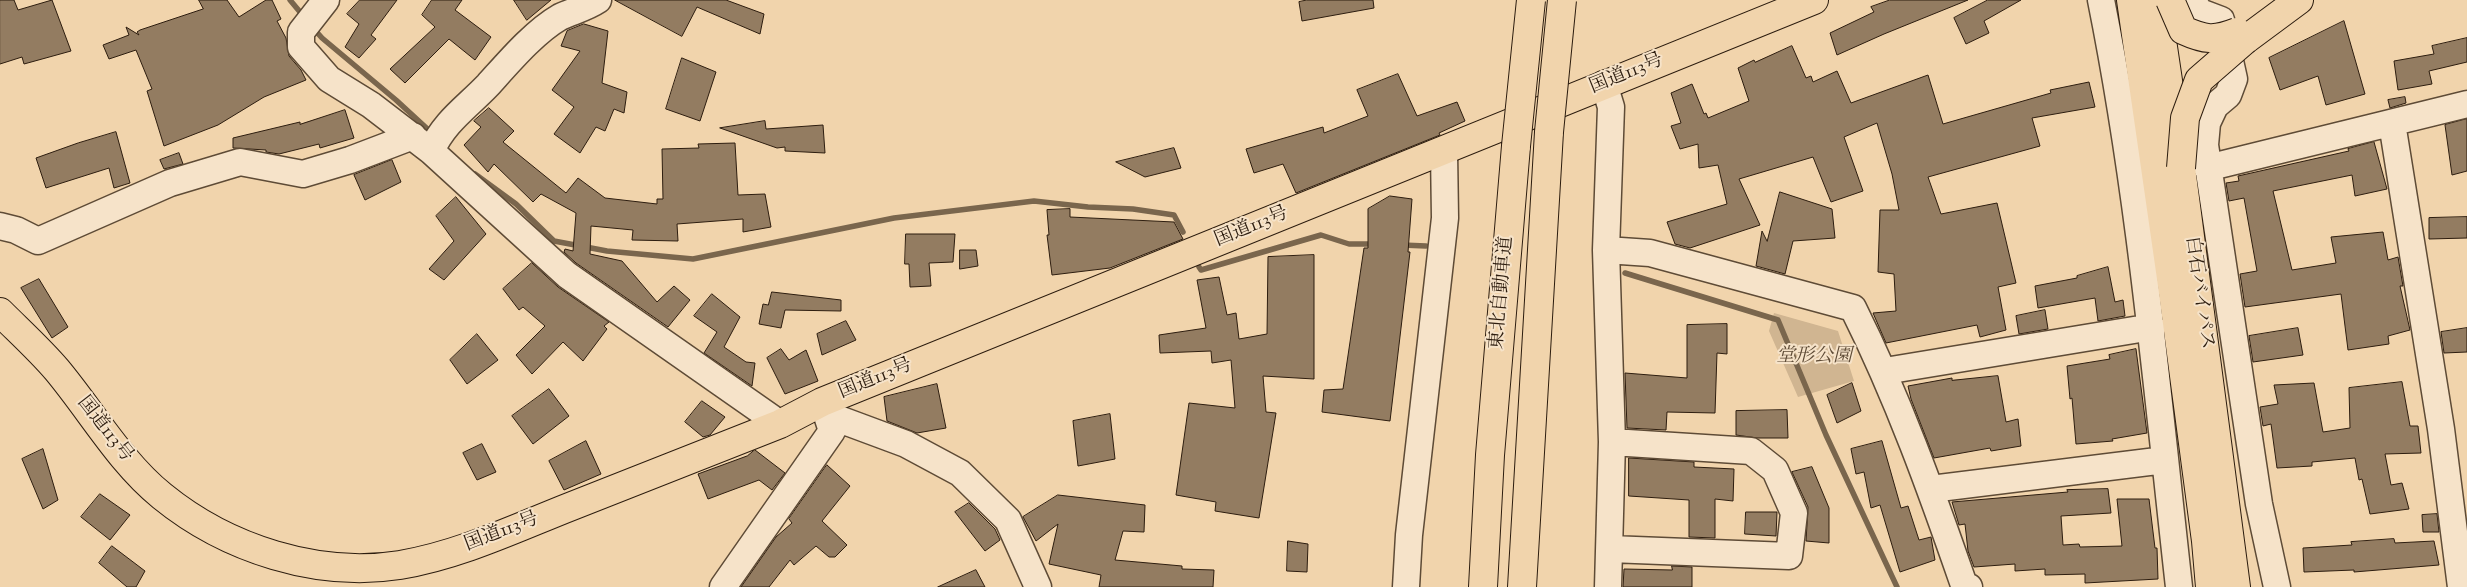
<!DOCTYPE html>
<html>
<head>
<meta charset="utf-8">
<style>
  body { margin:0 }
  canvas { display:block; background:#f1d4ac }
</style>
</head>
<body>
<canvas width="2467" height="587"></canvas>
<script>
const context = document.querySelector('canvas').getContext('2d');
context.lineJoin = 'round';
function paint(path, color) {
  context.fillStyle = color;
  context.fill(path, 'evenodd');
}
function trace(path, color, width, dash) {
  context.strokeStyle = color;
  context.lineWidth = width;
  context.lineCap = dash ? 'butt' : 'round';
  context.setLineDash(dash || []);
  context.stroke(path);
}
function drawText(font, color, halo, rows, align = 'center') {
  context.font = font + ' "Sorts Mill Goudy","Noto Serif JP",serif';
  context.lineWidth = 4;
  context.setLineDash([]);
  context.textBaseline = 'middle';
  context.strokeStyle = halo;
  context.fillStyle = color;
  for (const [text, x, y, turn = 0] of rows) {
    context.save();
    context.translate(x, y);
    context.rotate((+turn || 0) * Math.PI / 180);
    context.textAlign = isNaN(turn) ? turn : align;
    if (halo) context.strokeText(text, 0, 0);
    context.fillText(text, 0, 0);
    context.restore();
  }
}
paint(new Path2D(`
  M 1774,313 L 1838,331 L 1854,381 L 1798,397 L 1769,331 Z`), '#d0b591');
trace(new Path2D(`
  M 290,0 L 305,18
  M 314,29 L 322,38 L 396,100 L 434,135
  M 475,174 L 516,204 L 554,241 L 607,251 L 693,259 L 894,218 L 1034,201 L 1088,207 L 1133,209 L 1174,215 L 1183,232
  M 1402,245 L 1426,246
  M 1199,267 L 1201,270 L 1321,235 L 1349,244 L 1375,244
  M 1625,273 L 1778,320 L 1826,435 L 1897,587`), '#7a664d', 5.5);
const building = new Path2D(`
  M 0,0 L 14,0 L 18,10 L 52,0 L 71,51 L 24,64 L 22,57 L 0,64 Z
  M 199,0 L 227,0 L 239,17 L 266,0 L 272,0 L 281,19 L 277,21 L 286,38 L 289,56 L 301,70 L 306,80 L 264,97 L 218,125 L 164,146 L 147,91 L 152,89 L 136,50 L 109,59 L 103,45 L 129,35 L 126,27 L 139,35 L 137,32 L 140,30 L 203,9 Z
  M 360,0 L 397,0 L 371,35 L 376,39 L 359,58 L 345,47 L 359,24 L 347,14 Z
  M 432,0 L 462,0 L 455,10 L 491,37 L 475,60 L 449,39 L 405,83 L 390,69 L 435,27 L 422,15 Z
  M 514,0 L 551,0 L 527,20 Z
  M 615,0 L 726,0 L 764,14 L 760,34 L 697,7 L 682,36 Z
  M 1307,0 L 1373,0 L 1374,8 L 1302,21 L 1299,2 Z
  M 1890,0 L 1968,0 L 1884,34 L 1837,55 L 1830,33 L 1874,12 L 1871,7 Z
  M 1988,0 L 2021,0 L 1984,21 L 1989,33 L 1966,44 L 1954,18 Z
  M 2344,21 L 2365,94 L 2326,105 L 2318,76 L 2280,90 L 2269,58 Z
  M 584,24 L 608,31 L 602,83 L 627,92 L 624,113 L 614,109 L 605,131 L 596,127 L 580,153 L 554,134 L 574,107 L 552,90 L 580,51 L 561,46 L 567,31 Z
  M 2467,38 L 2467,62 L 2429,71 L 2432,84 L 2398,90 L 2394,61 L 2434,54 L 2432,46 Z
  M 1792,46 L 1806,78 L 1811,76 L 1813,82 L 1837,71 L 1851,103 L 1928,75 L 1943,124 L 2051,93 L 2050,90 L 2089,82 L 2095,107 L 2032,118 L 2040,146 L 1928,177 L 1941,214 L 1997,203 L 2016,283 L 1998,287 L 2006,330 L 1980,337 L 1977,325 L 1886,343 L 1873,313 L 1896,311 L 1894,274 L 1878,272 L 1880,210 L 1899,210 L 1892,174 L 1877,123 L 1844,137 L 1863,191 L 1831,202 L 1813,157 L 1739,179 L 1760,225 L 1690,248 L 1675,244 L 1667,222 L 1727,204 L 1718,165 L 1699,168 L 1698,144 L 1680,149 L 1671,126 L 1681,123 L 1671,93 L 1692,84 L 1704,114 L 1706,113 L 1708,118 L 1749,101 L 1738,68 L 1754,60 L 1755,62 Z
  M 682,58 L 716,72 L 700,121 L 666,109 Z
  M 1398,74 L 1417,116 L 1457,102 L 1465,121 L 1439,133 L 1440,135 L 1296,193 L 1283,164 L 1254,173 L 1246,149 L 1323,127 L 1324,133 L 1368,116 L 1357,90 Z
  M 2405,97 L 2406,103 L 2390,108 L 2388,100 Z
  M 489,108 L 514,131 L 503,142 L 566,193 L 578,178 L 605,198 L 657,204 L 657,199 L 663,199 L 662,149 L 699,148 L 698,144 L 735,143 L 738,195 L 765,194 L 771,227 L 743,232 L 743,219 L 677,224 L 678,241 L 632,240 L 633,230 L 591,226 L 590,254 L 622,261 L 657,302 L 674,286 L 690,300 L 668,327 L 576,263 L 564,252 L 565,249 L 573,251 L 576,213 L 541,194 L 533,202 L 494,164 L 488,172 L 464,145 L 481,127 L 474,121 Z
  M 345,110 L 354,138 L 320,148 L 319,144 L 279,154 L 266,152 L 266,150 L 233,148 L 233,138 L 300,122 L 300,124 Z
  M 2467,119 L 2467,171 L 2452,175 L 2445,125 Z
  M 765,121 L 766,129 L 823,125 L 825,153 L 785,151 L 785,147 L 777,148 L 720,128 Z
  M 116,132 L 130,183 L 114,188 L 109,168 L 46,188 L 36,158 L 78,143 Z
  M 2374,142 L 2387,189 L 2355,196 L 2352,175 L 2273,191 L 2292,270 L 2336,263 L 2331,237 L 2383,232 L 2388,260 L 2398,257 L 2403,286 L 2400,286 L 2410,330 L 2388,336 L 2389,344 L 2348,350 L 2341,294 L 2245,307 L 2240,274 L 2257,271 L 2244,198 L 2229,201 L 2226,183 L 2239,181 L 2238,176 L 2349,151 L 2348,149 Z
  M 1174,148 L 1181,168 L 1145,177 L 1116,162 Z
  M 179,153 L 183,164 L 164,169 L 160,160 Z
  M 392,160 L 401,182 L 365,200 L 354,175 Z
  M 1780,192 L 1832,209 L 1835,238 L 1793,241 L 1785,274 L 1756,266 L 1762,231 L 1767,241 Z
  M 1390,196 L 1412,199 L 1408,252 L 1410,252 L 1390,421 L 1322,412 L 1324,390 L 1343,389 L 1364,248 L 1368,248 L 1368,209 Z
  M 456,197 L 486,234 L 444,280 L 429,269 L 454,241 L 436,216 Z
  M 1070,209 L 1070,217 L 1174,222 L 1183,239 L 1110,268 L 1052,275 L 1047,235 L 1049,235 L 1047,210 Z
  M 2467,217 L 2467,238 L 2429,239 L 2429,218 Z
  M 906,234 L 955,234 L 953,262 L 929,263 L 931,286 L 910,287 L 909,264 L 905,264 Z
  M 960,250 L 976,250 L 978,266 L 960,269 Z
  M 1314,255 L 1314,379 L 1263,376 L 1266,412 L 1276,413 L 1259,518 L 1215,511 L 1216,502 L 1176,495 L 1189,403 L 1235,408 L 1231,360 L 1212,363 L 1211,351 L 1160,353 L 1159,335 L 1206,328 L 1197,280 L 1219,277 L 1227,315 L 1236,313 L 1239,339 L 1267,334 L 1268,257 Z
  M 532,263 L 558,287 L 609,322 L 604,326 L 607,329 L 583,361 L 563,342 L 532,374 L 516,355 L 545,326 L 523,307 L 519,310 L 503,289 Z
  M 2108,267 L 2115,302 L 2123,300 L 2125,316 L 2098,321 L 2095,298 L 2038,308 L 2035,286 L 2077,278 L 2077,276 Z
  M 39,279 L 68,327 L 52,338 L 21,288 Z
  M 772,292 L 841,300 L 841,311 L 785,310 L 781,328 L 759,324 L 763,304 L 768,305 Z
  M 712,294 L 740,317 L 724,347 L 746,362 L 755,363 L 752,386 L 704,353 L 717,332 L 694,316 Z
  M 2045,310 L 2048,329 L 2019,334 L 2016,316 Z
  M 846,321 L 856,340 L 822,355 L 817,334 Z
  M 1727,324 L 1727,354 L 1717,353 L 1715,413 L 1667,412 L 1666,430 L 1627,428 L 1625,373 L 1687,378 L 1687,325 Z
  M 2298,328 L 2303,355 L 2253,362 L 2249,336 Z
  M 2467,328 L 2467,352 L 2444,353 L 2441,332 Z
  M 477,334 L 498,360 L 467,384 L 450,360 Z
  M 781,349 L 789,360 L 806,350 L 818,381 L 785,394 L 767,358 Z
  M 2136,349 L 2147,433 L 2112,439 L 2113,441 L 2076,444 L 2072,398 L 2070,399 L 2067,366 L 2110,359 L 2109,355 Z
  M 1998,376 L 2006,422 L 2018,419 L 2021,446 L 1991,451 L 1990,448 L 1934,458 L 1911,399 L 1908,386 L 1952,378 L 1952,380 Z
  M 2402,382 L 2410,426 L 2418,426 L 2421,453 L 2385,454 L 2391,485 L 2402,483 L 2409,509 L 2370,514 L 2362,479 L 2359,480 L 2355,458 L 2312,462 L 2312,466 L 2277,468 L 2271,424 L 2263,426 L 2260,407 L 2278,404 L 2274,385 L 2314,383 L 2323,432 L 2350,428 L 2349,388 Z
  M 1852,383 L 1861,411 L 1837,423 L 1827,395 Z
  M 937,384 L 946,428 L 917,433 L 887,421 L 884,397 Z
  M 549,389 L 569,416 L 533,444 L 512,416 Z
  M 702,401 L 725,417 L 710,435 L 703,437 L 685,422 Z
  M 1787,410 L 1788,438 L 1757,438 L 1736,435 L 1736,411 Z
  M 1110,414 L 1115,459 L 1078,466 L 1073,421 Z
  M 586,441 L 601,474 L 564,490 L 549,461 Z
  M 1882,441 L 1901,508 L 1908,506 L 1919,540 L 1931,537 L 1935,560 L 1900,572 L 1880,505 L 1871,508 L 1864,472 L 1856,474 L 1851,449 Z
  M 482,444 L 496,472 L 477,480 L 463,453 Z
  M 43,449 L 58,500 L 43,509 L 22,459 Z
  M 755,450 L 785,473 L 772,490 L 759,480 L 708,499 L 698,474 L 747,456 Z
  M 1629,458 L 1694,462 L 1694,467 L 1734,469 L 1733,501 L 1715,499 L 1715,538 L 1689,537 L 1689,500 L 1629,496 Z
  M 827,465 L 850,486 L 822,521 L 847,545 L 835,557 L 829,557 L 816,546 L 794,565 L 790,560 L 769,587 L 741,587 L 776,537 L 792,523 L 789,519 Z
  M 1812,467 L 1829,508 L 1829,543 L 1806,541 L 1808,507 L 1792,472 Z
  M 2108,489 L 2111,513 L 2061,516 L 2063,545 L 2079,544 L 2080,547 L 2122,546 L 2117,499 L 2149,499 L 2155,548 L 2157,548 L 2158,579 L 2085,583 L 2085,574 L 2045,575 L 2045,569 L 2015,571 L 2015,564 L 1974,567 L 1968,551 L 1965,524 L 1959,525 L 1952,502 L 2068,492 L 2067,490 Z
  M 100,494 L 130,515 L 110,540 L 81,517 Z
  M 1058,495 L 1145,505 L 1144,532 L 1123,531 L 1115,560 L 1182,566 L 1182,569 L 1214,570 L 1213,587 L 1099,587 L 1101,575 L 1049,564 L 1058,524 L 1036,541 L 1023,517 Z
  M 969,503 L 995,529 L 1000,540 L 985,551 L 955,512 Z
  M 1746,512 L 1777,512 L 1776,536 L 1745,534 Z
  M 2437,514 L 2439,532 L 2423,532 L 2422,515 Z
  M 2394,539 L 2395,543 L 2434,541 L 2439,565 L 2354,572 L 2354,570 L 2304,572 L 2303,548 L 2352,545 L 2351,542 Z
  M 1288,541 L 1308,544 L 1307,572 L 1287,571 Z
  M 112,546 L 145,571 L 136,587 L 127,587 L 99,563 Z
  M 1672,566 L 1692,567 L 1692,587 L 1623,587 L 1624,569 L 1672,570 Z
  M 976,570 L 985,587 L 938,587 Z`);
paint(building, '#937c61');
trace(building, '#2d1d0f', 1);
const minor = new Path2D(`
  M 326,0 L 301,32 L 301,47 L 329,79 L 371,105 L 431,151 L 567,275 L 780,424
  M 2101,0 C 2140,194 2157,391 2179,587
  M 2192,0 L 2200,12 L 2221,20 L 2234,79 L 2228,95 L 2215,106 L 2207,123 L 2205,145 L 2259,504 L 2277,587
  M 1604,84 L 1611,107 L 1606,250 L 1612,442 L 1608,587
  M 2392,123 L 2441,429 L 2461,587
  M 431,151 C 445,121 466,108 488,85 C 508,63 534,32 560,17 C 573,11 586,8 598,0
  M 2207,168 L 2467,104
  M 0,226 L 16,230 L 38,241 L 170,183 L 240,162 L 303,174 L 350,160 L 413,136
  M 1606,250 L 1650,253 L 1853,308 C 1898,398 1931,490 1964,585 L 1969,587
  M 1885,371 L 2152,327
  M 822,402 L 836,418 L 906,444 L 960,473 L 1008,520 L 1038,587
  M 1931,489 L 2165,460
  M 1610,549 L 1789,556 L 1794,513 L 1775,470 L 1751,451 L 1612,442
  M 723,587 L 832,431 L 823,403
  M 1406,587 L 1409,535 L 1445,218 L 1444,151`);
const highway = new Path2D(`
  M 2131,0 L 2172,285 L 2206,541 L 2210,587
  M 2156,0 L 2181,168 L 2236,587
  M 2245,40 L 2299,0
  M 0,312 C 19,331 40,350 57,370 C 92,412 120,462 162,496 C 227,549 318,578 400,565 C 460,555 516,528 572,506 C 641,479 711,451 780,424 L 822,402 L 1814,0
  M 1483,587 L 1490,455 L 1516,146
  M 1522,587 L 1549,132`);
trace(minor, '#5e4b36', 29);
trace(highway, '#2d1d0f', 30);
trace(minor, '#f6e3c9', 26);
trace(highway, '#f1d4ac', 28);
const highwayBridge = new Path2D(`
  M 2170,0 L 2183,30 C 2205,40 2214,41 2237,32
  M 1549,132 L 1562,0
  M 1516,146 L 1531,0
  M 2181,168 L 2185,118 L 2199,80 L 2245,40`);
trace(highwayBridge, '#2d1d0f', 30, []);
trace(highwayBridge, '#f1d4ac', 28);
drawText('19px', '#2d1d0f', '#f6e3c9', [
  ["国道113号",1627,75,-22],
  ["国道113号",1252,228,-22],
  ["東北自動車道",1503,293,-85],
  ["白石バイパス",2198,293,82],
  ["国道113号",876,380,-22],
  ["国道113号",104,430,52],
  ["国道113号",502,533,-21]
]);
drawText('italic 19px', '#5e4b36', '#f6e3c9', [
  ["堂形公園",1814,358]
]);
</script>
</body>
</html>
